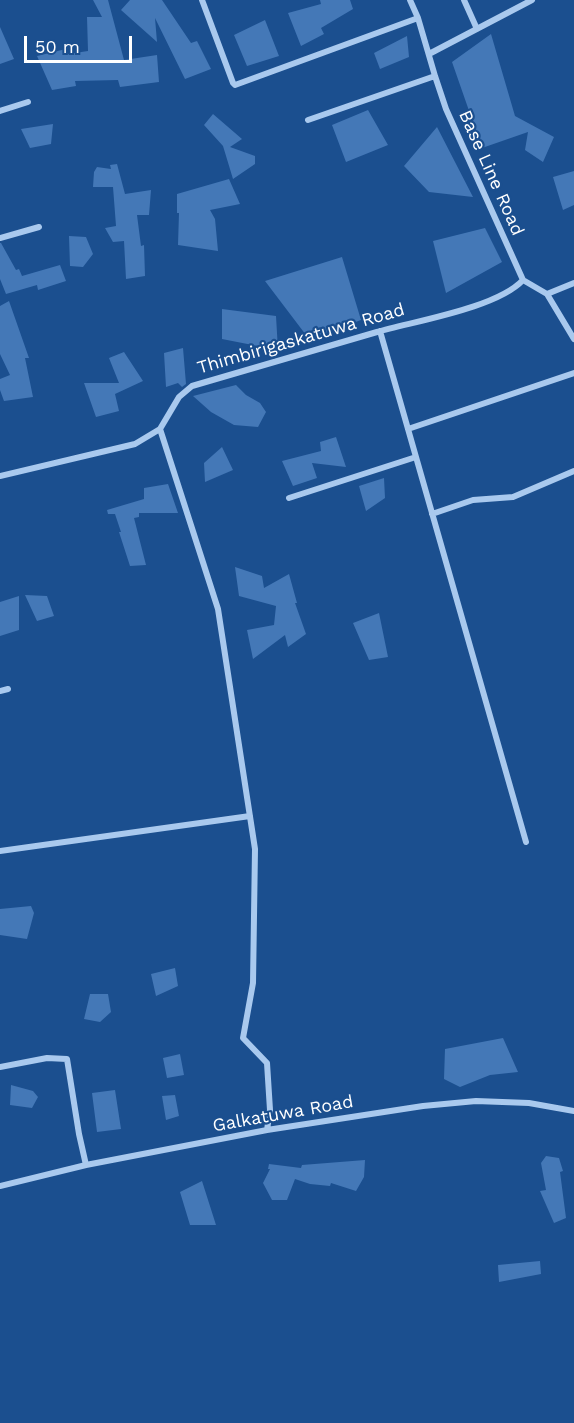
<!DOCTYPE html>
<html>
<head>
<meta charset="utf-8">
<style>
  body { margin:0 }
  #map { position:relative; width:574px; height:1423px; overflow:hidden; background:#1b4f8f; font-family:"Work Sans",sans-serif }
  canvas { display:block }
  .scale { position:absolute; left:24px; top:36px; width:108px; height:27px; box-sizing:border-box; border:3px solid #fff; border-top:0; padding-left:8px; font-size:18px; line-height:21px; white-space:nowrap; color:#fff; -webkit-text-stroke:4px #1b4f8f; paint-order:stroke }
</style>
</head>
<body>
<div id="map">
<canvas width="574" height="1423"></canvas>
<div class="scale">50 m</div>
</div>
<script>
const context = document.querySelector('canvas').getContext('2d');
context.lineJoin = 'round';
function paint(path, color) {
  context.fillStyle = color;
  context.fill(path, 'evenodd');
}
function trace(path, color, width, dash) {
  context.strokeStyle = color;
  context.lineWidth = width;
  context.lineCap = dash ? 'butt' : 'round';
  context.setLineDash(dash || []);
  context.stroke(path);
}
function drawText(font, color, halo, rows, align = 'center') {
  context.font = font + ' "Work Sans",sans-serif';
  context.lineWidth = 4.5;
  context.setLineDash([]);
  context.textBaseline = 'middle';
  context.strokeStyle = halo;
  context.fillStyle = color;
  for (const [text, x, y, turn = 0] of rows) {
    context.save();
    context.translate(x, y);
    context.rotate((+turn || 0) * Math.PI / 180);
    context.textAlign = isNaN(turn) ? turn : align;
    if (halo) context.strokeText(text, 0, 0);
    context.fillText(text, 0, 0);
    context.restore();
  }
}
paint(new Path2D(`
  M 93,0 L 108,0 L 124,60 L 157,55 L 159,82 L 120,87 L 118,80 L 75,81 L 76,86 L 52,90 L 37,56 L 66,49 L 68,54 L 88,51 L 87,17 L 102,17 Z
  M 130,0 L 162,0 L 191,43 L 197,41 L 211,69 L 185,79 L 155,18 L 157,42 L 121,10 Z
  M 320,0 L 350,0 L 353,9 L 321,28 L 324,34 L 301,46 L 288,13 L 321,4 Z
  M 265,20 L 279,56 L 247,66 L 234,35 Z
  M 0,27 L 14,59 L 0,64 Z
  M 491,34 L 515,116 L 554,137 L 543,162 L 525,150 L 528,132 L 482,148 L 452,62 Z
  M 407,36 L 409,57 L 380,69 L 374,53 Z
  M 368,110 L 388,145 L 346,162 L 332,125 Z
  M 213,114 L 242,139 L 230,147 L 255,156 L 255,164 L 233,179 L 223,146 L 204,125 Z
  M 53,124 L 51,144 L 30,148 L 21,129 Z
  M 437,127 L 473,197 L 429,192 L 404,166 Z
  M 117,164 L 125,194 L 151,190 L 149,215 L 137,215 L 141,246 L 144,245 L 145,276 L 126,279 L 124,241 L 113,242 L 105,228 L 116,226 L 113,187 L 93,187 L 94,172 L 97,167 L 111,169 L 110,165 Z
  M 574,171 L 574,205 L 563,210 L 553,177 Z
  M 229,179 L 240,204 L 210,210 L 215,219 L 218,251 L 178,245 L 179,213 L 177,213 L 177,194 Z
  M 485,228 L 502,262 L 446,293 L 433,241 Z
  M 69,236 L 86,237 L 93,254 L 83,267 L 70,266 Z
  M 0,243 L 1,243 L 16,270 L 19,269 L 22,276 L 60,265 L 66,281 L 38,290 L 37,285 L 6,294 L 0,279 Z
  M 342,257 L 361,320 L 309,339 L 265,281 Z
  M 9,301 L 29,358 L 25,358 L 33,397 L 4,401 L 0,390 L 0,379 L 10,375 L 0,354 L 0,306 Z
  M 222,309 L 276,316 L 278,350 L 222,339 Z
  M 183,348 L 186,384 L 182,387 L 178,383 L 166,387 L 164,353 Z
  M 124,352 L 143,381 L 115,394 L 119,411 L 96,417 L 84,383 L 119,383 L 109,358 Z
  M 236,385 L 246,395 L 260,403 L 266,412 L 258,427 L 234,425 L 211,412 L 193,396 Z
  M 336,437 L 346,467 L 312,463 L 317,478 L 293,486 L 282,461 L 321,451 L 320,442 Z
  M 222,447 L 233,470 L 205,482 L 204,463 Z
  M 384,478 L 385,498 L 366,511 L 359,486 Z
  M 168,484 L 178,513 L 139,513 L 139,517 L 134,518 L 146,565 L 130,566 L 119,532 L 121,532 L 115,514 L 108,514 L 107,510 L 144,499 L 144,488 Z
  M 235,567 L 262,576 L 264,588 L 289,574 L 297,603 L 295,603 L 306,634 L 288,647 L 285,635 L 253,659 L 247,630 L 274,625 L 276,606 L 239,596 Z
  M 25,595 L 47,596 L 54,616 L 37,621 Z
  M 19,596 L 19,630 L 0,636 L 0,602 Z
  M 379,613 L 388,657 L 369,660 L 353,623 Z
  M 31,906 L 34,913 L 27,939 L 0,935 L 0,909 Z
  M 175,968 L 178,986 L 156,996 L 151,974 Z
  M 90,994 L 108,994 L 111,1012 L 100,1022 L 84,1019 Z
  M 503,1038 L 518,1072 L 490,1075 L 460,1087 L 444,1079 L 445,1049 Z
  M 180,1054 L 184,1075 L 167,1078 L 163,1058 Z
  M 11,1085 L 33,1091 L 38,1097 L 32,1108 L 10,1105 Z
  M 115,1090 L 121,1129 L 97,1132 L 92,1093 Z
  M 175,1095 L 179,1116 L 166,1120 L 162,1096 Z
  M 546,1156 L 559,1158 L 563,1171 L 560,1172 L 566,1218 L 554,1223 L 540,1191 L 546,1190 L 541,1163 Z
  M 365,1160 L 364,1177 L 356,1191 L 331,1183 L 330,1186 L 310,1184 L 295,1179 L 287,1200 L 272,1200 L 263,1183 L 270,1169 L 268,1169 L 269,1164 L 301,1168 L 302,1165 Z
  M 202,1181 L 216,1225 L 190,1225 L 180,1192 Z
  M 540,1261 L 541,1274 L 499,1282 L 498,1265 Z`), '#4478b7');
trace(new Path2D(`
  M 202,0 L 233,83 L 235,85 L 418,18
  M 410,0 L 418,18 L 435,76 L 446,109 L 523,280 L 547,294 L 574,339
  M 464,0 L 477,29
  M 429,54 L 532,0
  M 0,111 L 28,102
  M 308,120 L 435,76
  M 0,238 L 39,227
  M 547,294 L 574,283
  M 380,331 L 526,842
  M 160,429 L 218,609 L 255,849 L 253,983 L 243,1038 L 267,1063 L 270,1110 L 267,1130
  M 408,429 L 574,373
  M 0,476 L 135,444 L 160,429 L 179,397 L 192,386 C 254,368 315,350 377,332 C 415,321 497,308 523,280
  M 289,498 L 416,457
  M 432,514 L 473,500 L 513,497 L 574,471
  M 0,691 L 8,689
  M 0,851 L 250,816
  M 0,1067 L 47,1058 L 67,1059 L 79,1134 L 86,1165
  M 0,1186 L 86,1165 L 267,1130 L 423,1106 L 476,1101 L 529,1103 L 574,1111`), '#a9c9ee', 6);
drawText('18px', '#fff', '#1b4f8f', [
  ["Base Line Road",491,173,66],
  ["Thimbirigaskatuwa Road",301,339,-16],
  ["Galkatuwa Road",283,1114,-10]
]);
</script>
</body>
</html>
